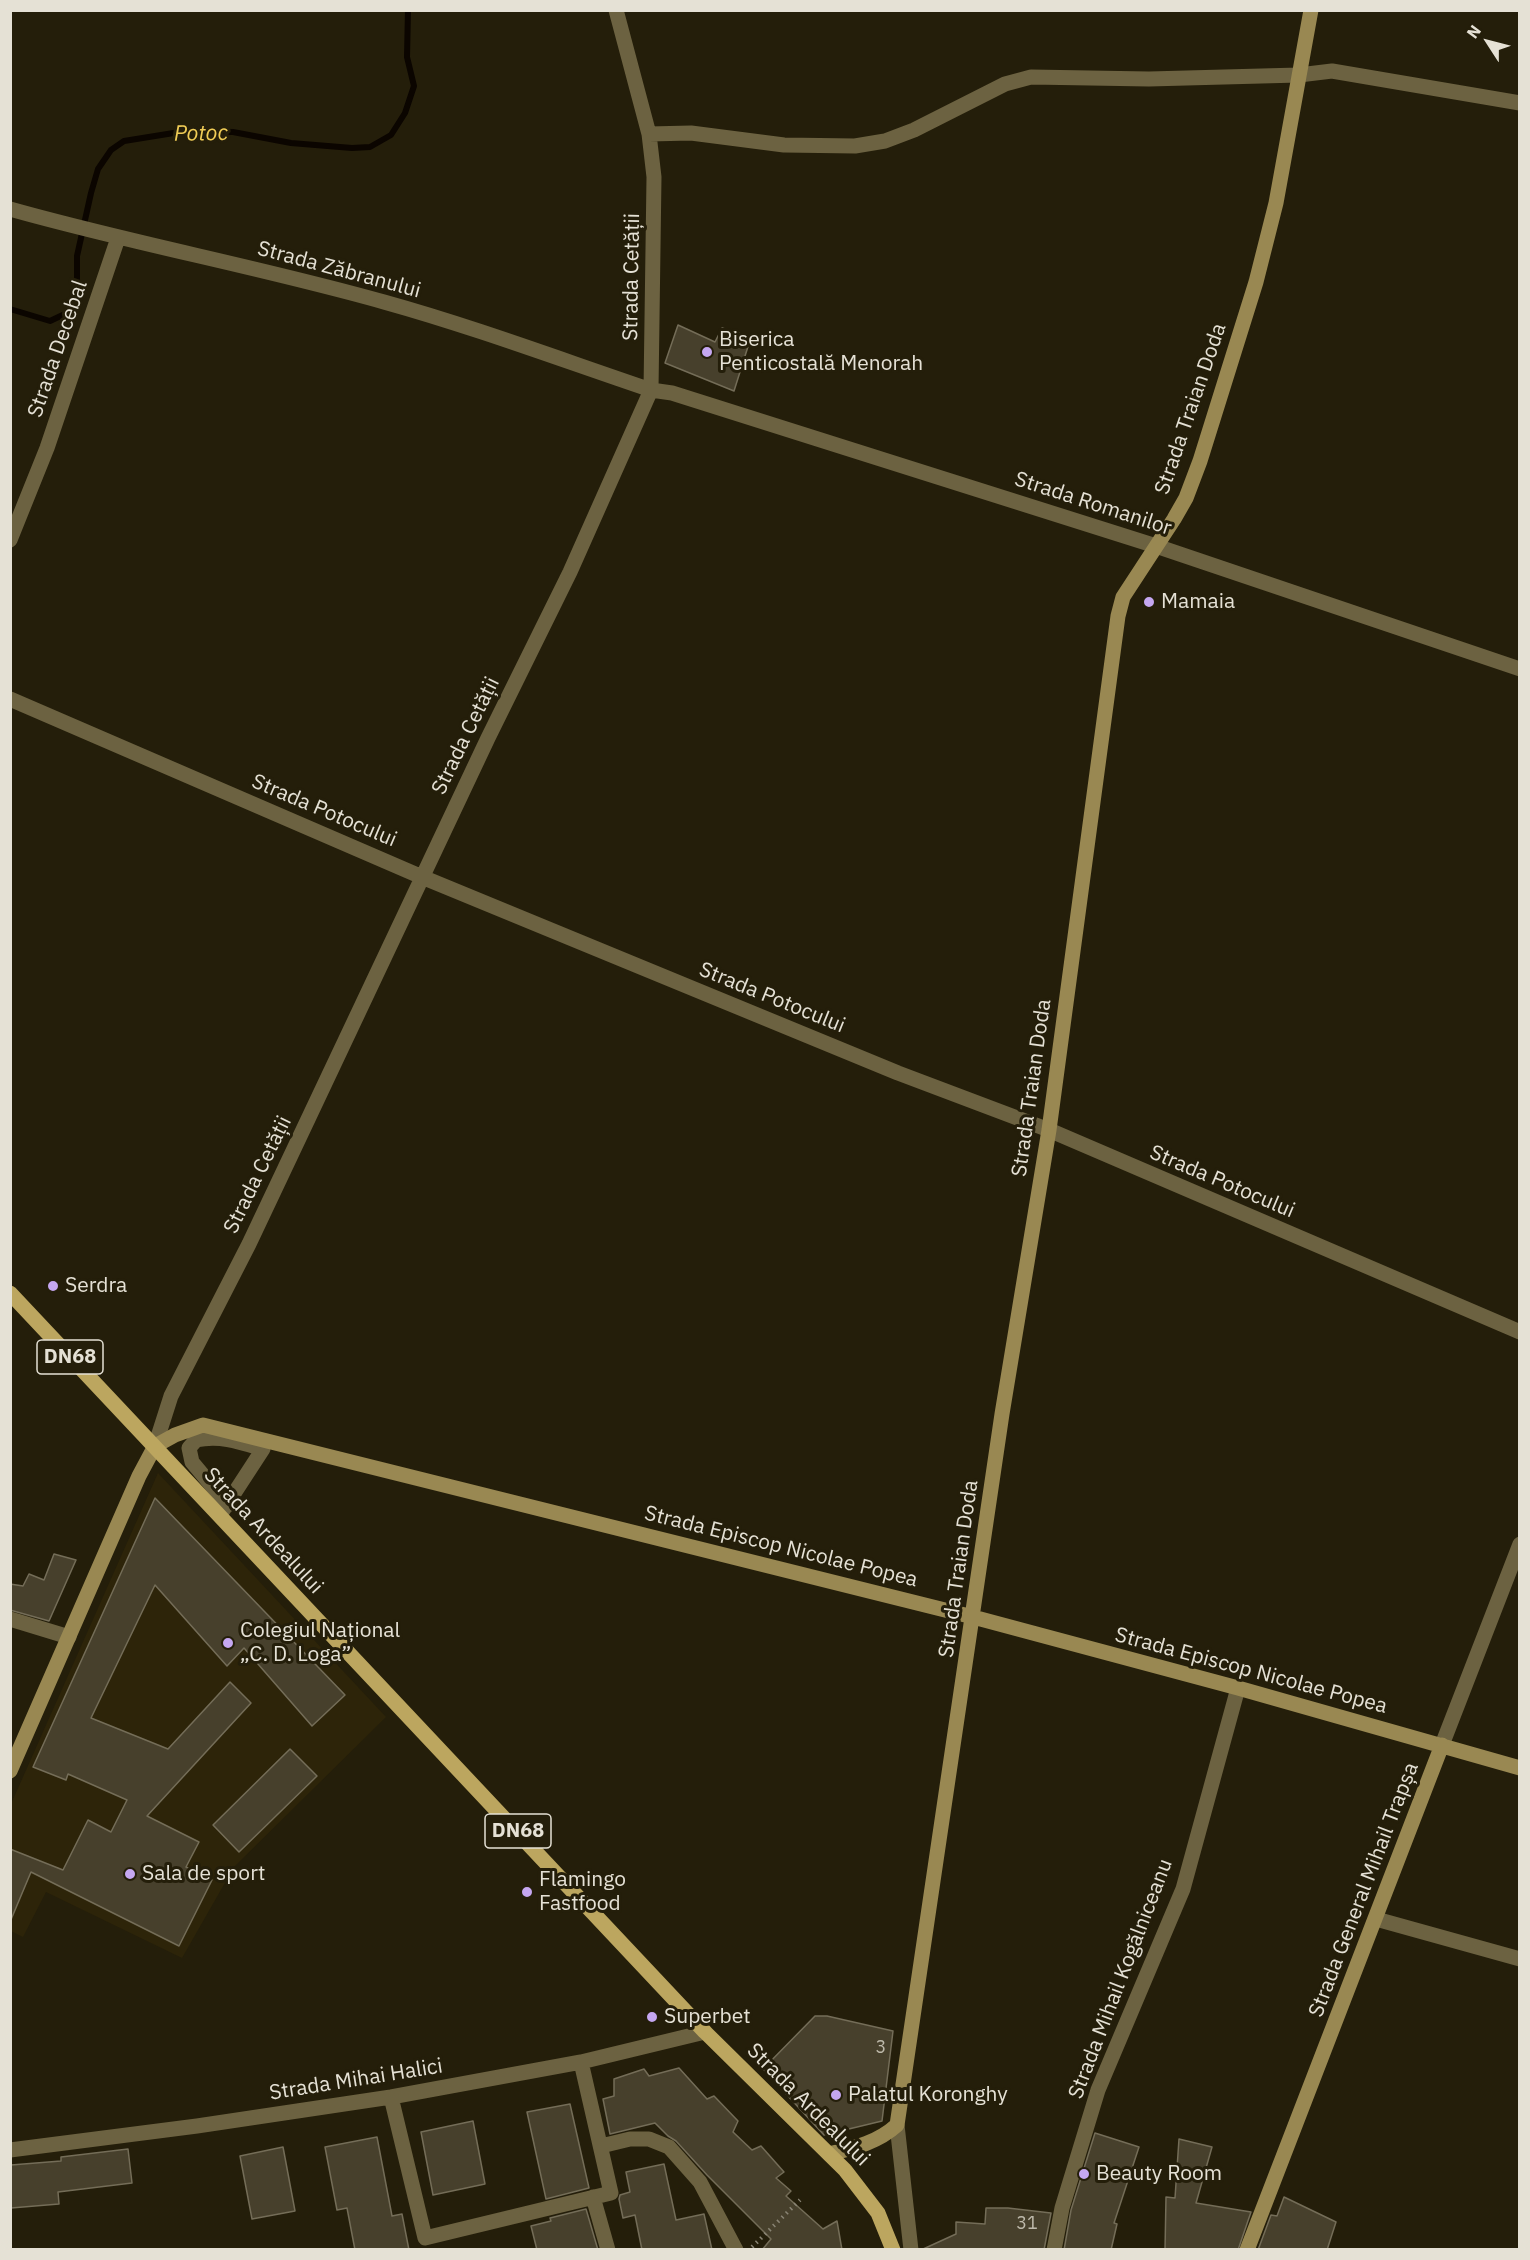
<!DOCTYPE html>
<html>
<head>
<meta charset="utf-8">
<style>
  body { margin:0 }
  #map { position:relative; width:1530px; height:2260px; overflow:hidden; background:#241e0a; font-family:"IBM Plex Sans",sans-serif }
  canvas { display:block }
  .frame { position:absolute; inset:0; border:12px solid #e5e1d5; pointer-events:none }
  .north { position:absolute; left:1458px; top:12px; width:60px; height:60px; -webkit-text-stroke:4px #241e0a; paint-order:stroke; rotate:306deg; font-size:16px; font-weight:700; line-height:24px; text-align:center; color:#e5e1d5 }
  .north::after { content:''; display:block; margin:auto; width:21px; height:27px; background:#e5e1d5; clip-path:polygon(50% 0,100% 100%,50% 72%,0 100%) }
</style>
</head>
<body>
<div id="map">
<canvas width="1530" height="2260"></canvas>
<div class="frame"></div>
<div class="north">N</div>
</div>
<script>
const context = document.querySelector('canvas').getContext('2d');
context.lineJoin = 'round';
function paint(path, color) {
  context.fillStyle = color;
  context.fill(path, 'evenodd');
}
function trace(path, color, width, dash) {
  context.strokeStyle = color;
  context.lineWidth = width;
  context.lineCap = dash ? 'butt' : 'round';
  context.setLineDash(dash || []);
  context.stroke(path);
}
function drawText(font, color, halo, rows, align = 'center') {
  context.font = font + ' "IBM Plex Sans",sans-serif';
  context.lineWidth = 6;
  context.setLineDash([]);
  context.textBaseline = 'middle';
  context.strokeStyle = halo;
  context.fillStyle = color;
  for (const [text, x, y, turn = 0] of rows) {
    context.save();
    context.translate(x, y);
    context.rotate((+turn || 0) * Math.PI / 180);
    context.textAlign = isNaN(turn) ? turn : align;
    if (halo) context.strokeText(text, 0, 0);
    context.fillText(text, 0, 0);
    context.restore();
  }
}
paint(new Path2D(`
  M 158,1473 L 386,1717 L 234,1867 L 182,1958 L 46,1892 L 23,1937 L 11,1931 L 11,1804 Z`), '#2d2409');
trace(new Path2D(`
  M 10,309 L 50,321 L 67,313 L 77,290 L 77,256 L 91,193 L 98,169 L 111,150 L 124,141 L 186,131 L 233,132 L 291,143 L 352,148 L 370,147 L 391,135 L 405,113 L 414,86 L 407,57 L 408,10`), '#0b0500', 6);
const building = new Path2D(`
  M 678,325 L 715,342 L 722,328 L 751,337 L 734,391 L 665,363 Z
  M 155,1498 L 345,1695 L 312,1726 L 244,1648 L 227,1666 L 155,1585 L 91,1718 L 168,1749 L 230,1682 L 251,1703 L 147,1816 L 199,1842 L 186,1867 L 212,1880 L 179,1946 L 31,1872 L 10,1922 L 10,1849 L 63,1870 L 88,1820 L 111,1832 L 127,1800 L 68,1774 L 66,1780 L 33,1767 Z
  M 54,1554 L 76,1560 L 49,1621 L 10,1610 L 10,1584 L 23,1586 L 29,1574 L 44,1580 Z
  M 290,1749 L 317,1776 L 239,1852 L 213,1825 Z
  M 815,2016 L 827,2016 L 893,2031 L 882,2121 L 824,2135 L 763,2069 Z
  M 679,2068 L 707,2099 L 714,2096 L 738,2121 L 733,2132 L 752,2150 L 761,2146 L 784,2172 L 776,2178 L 791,2191 L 786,2196 L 823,2229 L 837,2221 L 842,2250 L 762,2250 L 771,2239 L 707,2175 L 676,2141 L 668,2136 L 655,2123 L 610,2134 L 603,2099 L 614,2096 L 614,2079 L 644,2069 L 649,2076 Z
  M 570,2104 L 589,2188 L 546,2199 L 527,2112 Z
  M 473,2121 L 485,2184 L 433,2195 L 421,2132 Z
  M 1095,2133 L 1139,2147 L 1114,2223 L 1117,2224 L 1111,2250 L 1064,2250 L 1071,2210 Z
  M 377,2137 L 392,2216 L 402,2214 L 409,2250 L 355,2250 L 347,2208 L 337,2210 L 325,2147 Z
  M 1179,2139 L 1212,2147 L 1196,2203 L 1251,2212 L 1238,2250 L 1165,2250 L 1166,2197 L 1175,2198 Z
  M 283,2147 L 295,2211 L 252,2219 L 240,2156 Z
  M 128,2149 L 132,2183 L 58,2192 L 59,2204 L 11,2208 L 11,2165 L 61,2161 L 61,2157 Z
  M 664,2164 L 676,2220 L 704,2214 L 712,2250 L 642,2250 L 635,2215 L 623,2218 L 619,2199 L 620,2195 L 630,2192 L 626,2172 Z
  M 1284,2197 L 1336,2222 L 1327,2250 L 1258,2250 L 1271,2215 L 1277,2216 Z
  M 986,2208 L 1008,2208 L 1051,2213 L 1044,2250 L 921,2250 L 956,2234 L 956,2222 L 985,2224 Z
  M 586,2209 L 598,2250 L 537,2250 L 531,2226 L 551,2221 L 550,2218 Z`);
paint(building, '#47402c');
trace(building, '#746d58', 1.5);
trace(new Path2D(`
  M 752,2247 L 800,2200`), '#898474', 4, [1.5, 4.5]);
trace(new Path2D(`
  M 649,134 L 691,133 L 784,145 L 855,146 L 885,141 L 914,130 L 1005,84 L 1031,77 L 1149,79 L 1299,75 L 1332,71 L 1520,103
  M 10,209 C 134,244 260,267 384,302 C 474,327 562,360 651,390 L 672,393 L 1156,546 L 1520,669
  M 10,540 L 47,448 L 118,238
  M 10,699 L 422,877 L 898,1073 L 1049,1130 L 1520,1332
  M 155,1446 L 171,1396 L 249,1244 L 310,1115 L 488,738 L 570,572 L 651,390 L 654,177 L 649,134 L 616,10
  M 220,1515 L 263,1449 C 240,1442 221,1435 196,1440 L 189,1448 L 192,1462 L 228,1505
  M 10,1619 L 69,1637
  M 1442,1745 L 1520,1544
  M 1376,1919 L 1520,1959
  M 391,2097 L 425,2238 L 611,2193 L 581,2062
  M 897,2125 L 911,2250
  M 601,2146 L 630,2139 L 649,2139 L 669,2147 L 700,2182 L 736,2250
  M 10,2150 L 197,2126 L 391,2097 L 581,2062 L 705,2032
  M 593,2197 L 608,2250
  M 1054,2250 L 1062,2208 L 1098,2090 L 1183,1889 L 1238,1688`), '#6c6241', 15);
trace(new Path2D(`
  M 10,1771 L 139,1476 L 155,1446 L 175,1435 L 203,1425 L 973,1617 L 1238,1688 L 1520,1768
  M 829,2154 C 854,2148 877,2143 897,2125 L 1002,1414 L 1049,1130 L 1118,616 L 1123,597 L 1174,519 L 1186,498 L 1200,461 L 1256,282 L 1276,203 L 1311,10
  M 1247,2250 L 1442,1745`), '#998852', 15);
trace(new Path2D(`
  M 10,1293 L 705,2032 L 845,2170 L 878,2213 L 893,2250`), '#bca65f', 15);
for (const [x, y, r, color] of [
  [707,352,6,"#c5a7f1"],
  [1149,602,6,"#c5a7f1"],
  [53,1286,6,"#c5a7f1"],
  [228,1643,6,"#c5a7f1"],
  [130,1874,6,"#c5a7f1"],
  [527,1892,6,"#c5a7f1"],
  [652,2017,6,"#c5a7f1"],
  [836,2095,6,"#c5a7f1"],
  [1084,2174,6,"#c5a7f1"]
]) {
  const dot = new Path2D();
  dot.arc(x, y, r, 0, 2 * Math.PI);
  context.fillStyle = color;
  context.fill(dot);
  trace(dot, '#241e0a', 2);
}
drawText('18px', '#beb9ab', null, [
  ["3",881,2048],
  ["31",1027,2224]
]);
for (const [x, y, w] of [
  [70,1357,66],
  [518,1831,66]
]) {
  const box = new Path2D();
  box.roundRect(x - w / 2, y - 17, w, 34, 4.5);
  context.fillStyle = '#241e0a';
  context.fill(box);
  trace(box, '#e5e1d5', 1.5);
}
drawText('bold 20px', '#e5e1d5', null, [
  ["DN68",70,1357],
  ["DN68",518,1831]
]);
drawText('21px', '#e5e1d5', '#241e0a', [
  ["Strada Zăbranului",339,270,15],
  ["Strada Cetății",632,277,-89],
  ["Strada Decebal",58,349,-71],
  ["Strada Traian Doda",1191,409,-71],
  ["Strada Romanilor",1093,504,18],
  ["Strada Cetății",466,736,-64],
  ["Strada Potocului",324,811,23],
  ["Strada Potocului",772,998,22],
  ["Strada Traian Doda",1032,1088,-82],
  ["Strada Cetății",258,1175,-64],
  ["Strada Potocului",1222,1182,23],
  ["Strada Ardealului",263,1531,47],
  ["Strada Episcop Nicolae Popea",781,1547,14],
  ["Strada Traian Doda",959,1569,-82],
  ["Strada Episcop Nicolae Popea",1251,1671,15],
  ["Strada General Mihail Trapșa",1364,1890,-69],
  ["Strada Mihail Kogălniceanu",1121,1979,-69],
  ["Strada Mihai Halici",356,2080,-9],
  ["Strada Ardealului",808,2105,45]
]);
drawText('21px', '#e5e1d5', '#241e0a', [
  ["Biserica",719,340],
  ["Penticostală Menorah",719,364],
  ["Mamaia",1161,602],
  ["Serdra",65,1286],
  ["Colegiul Național",240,1631],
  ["„C. D. Loga”",240,1655],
  ["Sala de sport",142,1874],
  ["Flamingo",539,1880],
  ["Fastfood",539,1904],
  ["Superbet",664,2017],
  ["Palatul Koronghy",848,2095],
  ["Beauty Room",1096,2174]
], 'left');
drawText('italic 22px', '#f0cc56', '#241e0a', [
  ["Potoc",201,134,-1]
]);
</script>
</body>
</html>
